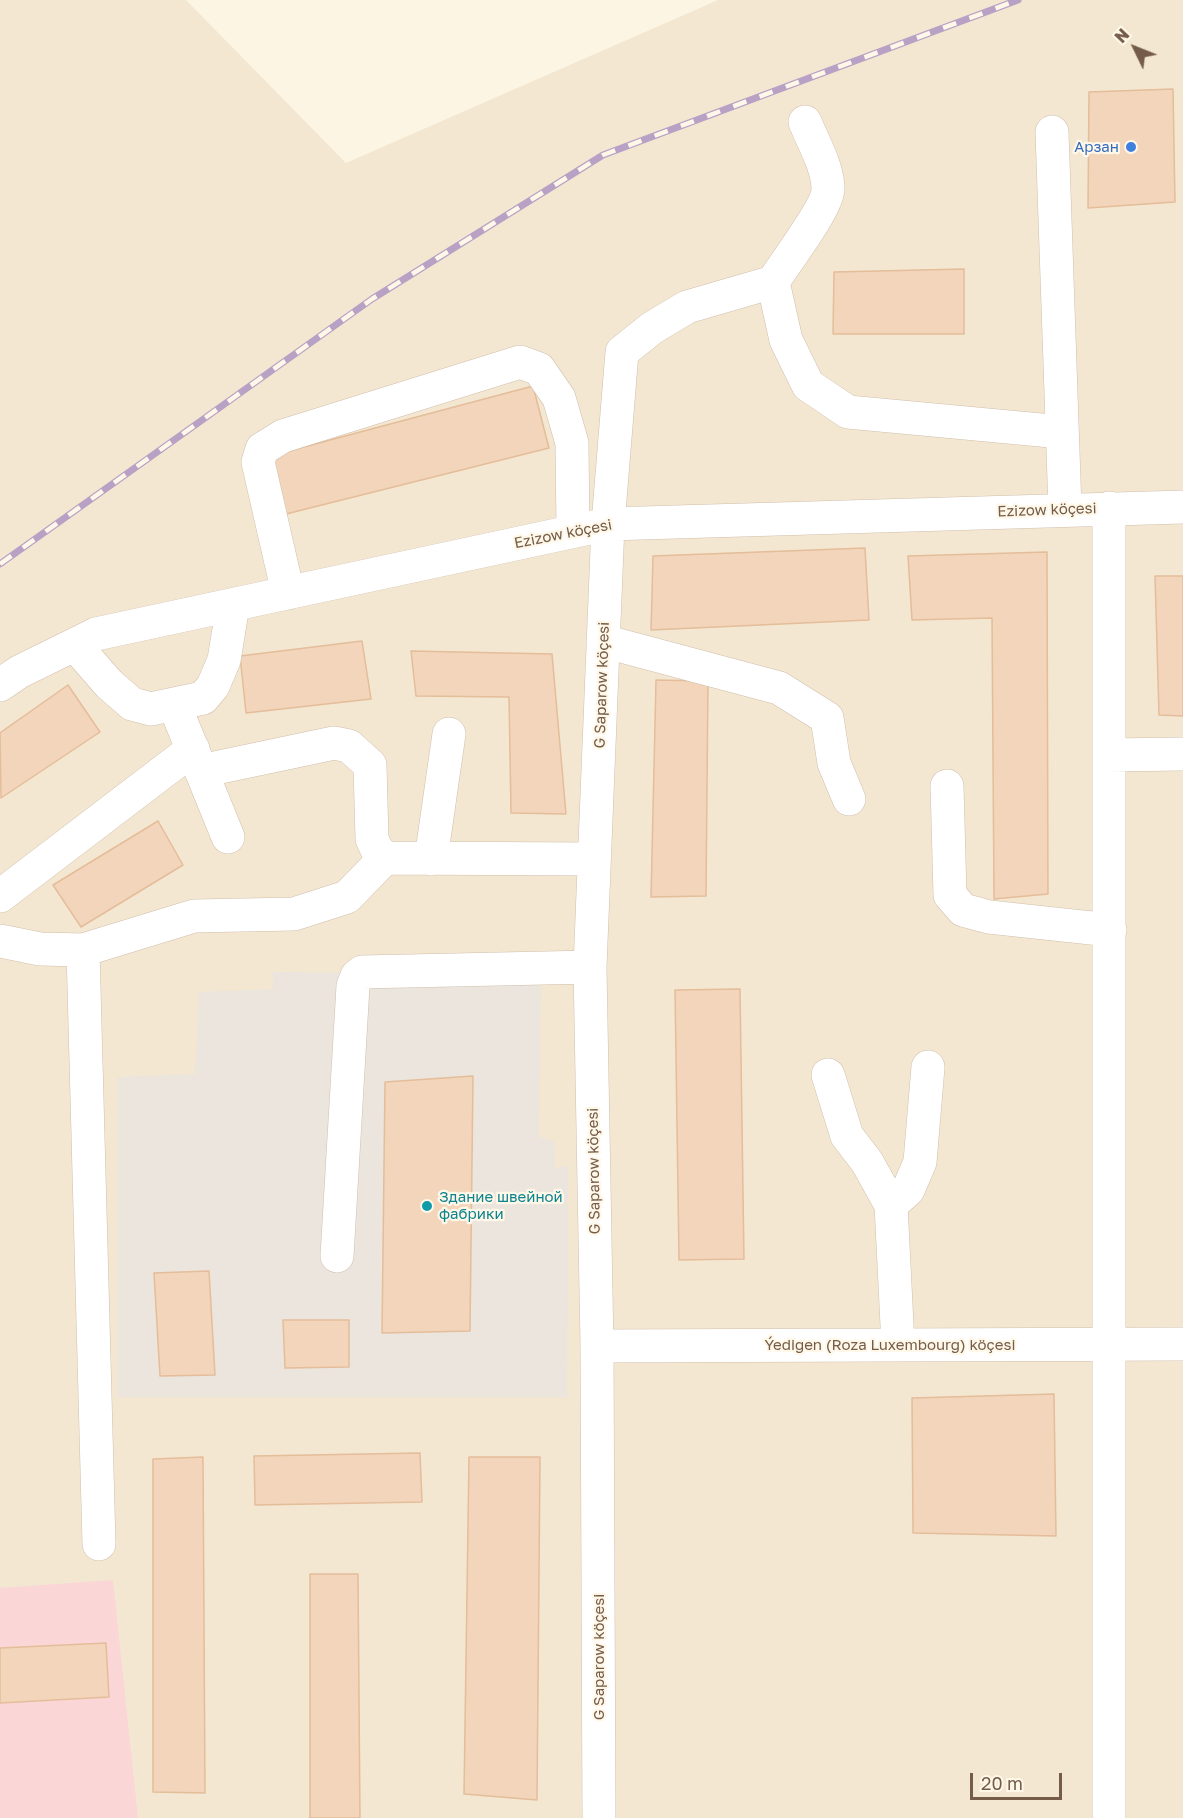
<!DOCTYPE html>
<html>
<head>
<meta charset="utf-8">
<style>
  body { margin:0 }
  #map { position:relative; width:1183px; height:1818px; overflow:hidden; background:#fcf5e3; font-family:"Golos Text",sans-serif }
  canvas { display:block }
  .north { position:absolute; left:1105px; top:18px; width:60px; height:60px; -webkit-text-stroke:4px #fff8e9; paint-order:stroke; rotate:313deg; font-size:16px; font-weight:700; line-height:24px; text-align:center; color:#745c49 }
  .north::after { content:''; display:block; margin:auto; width:21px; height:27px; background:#745c49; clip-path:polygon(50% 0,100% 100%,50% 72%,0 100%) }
  .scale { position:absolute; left:970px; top:1773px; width:92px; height:27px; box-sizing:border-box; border:3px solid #745c49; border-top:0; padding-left:8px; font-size:18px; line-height:21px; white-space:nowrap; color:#745c49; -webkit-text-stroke:4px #fff8e9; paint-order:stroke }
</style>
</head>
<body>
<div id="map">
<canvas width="1183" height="1818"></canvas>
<div class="north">N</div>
<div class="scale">20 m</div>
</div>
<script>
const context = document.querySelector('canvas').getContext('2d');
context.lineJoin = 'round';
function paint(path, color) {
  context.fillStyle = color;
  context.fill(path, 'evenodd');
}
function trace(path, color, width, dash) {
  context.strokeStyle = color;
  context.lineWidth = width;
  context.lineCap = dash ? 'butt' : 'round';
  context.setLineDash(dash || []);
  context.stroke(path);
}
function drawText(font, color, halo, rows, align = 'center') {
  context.font = font + ' "Golos Text",sans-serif';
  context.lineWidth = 4.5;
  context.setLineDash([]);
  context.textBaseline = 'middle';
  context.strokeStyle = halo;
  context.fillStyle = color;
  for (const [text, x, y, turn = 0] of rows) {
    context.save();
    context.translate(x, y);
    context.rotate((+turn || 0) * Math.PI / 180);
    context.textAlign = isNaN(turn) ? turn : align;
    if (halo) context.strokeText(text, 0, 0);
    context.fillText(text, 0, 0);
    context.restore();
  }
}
paint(new Path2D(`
  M 0,0 L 186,0 L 346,163 L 718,0 L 1183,0 L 1183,1818 L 0,1818 Z`), '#f4e7d1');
paint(new Path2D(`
  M 273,972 L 541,975 L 539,1137 L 554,1141 L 555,1168 L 568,1166 L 567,1397 L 118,1397 L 118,1077 L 195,1074 L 199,992 L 273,989 Z`), '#ebe5dd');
paint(new Path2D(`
  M 113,1580 L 138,1818 L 0,1818 L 0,1588 Z`), '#fad6d7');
const building = new Path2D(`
  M 1173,89 L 1175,202 L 1088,208 L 1089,92 Z
  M 964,269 L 964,334 L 833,334 L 834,272 Z
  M 533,386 L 549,448 L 286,514 L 270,456 Z
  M 865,548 L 869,620 L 651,630 L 653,556 Z
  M 1047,552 L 1048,894 L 994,899 L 992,618 L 912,620 L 908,556 Z
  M 1155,576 L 1183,576 L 1183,716 L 1159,715 Z
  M 362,641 L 371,699 L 246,713 L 240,656 Z
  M 411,651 L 552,654 L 566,814 L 511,813 L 509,697 L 416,696 Z
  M 656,680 L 708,681 L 706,896 L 651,897 Z
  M 68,685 L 100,732 L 1,798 L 0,733 Z
  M 158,821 L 183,865 L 81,927 L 53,885 Z
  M 740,989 L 744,1259 L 679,1260 L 675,990 Z
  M 473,1076 L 470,1331 L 382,1333 L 385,1082 Z
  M 209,1271 L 215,1375 L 160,1376 L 154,1273 Z
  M 283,1320 L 349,1320 L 349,1367 L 285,1368 Z
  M 1054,1394 L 1056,1536 L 913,1533 L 912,1398 Z
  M 420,1453 L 422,1502 L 255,1505 L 254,1456 Z
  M 203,1457 L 205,1793 L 153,1792 L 153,1459 Z
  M 469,1457 L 540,1457 L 537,1800 L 464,1794 Z
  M 310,1574 L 358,1574 L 360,1818 L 310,1818 Z
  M 106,1643 L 109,1697 L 0,1703 L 0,1648 Z`);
paint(building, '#f2d5ba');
trace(building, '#e4bd9a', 1.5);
const minor = new Path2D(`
  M 805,122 C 813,142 828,167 828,189 C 828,207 784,264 773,282 L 786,340 L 808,385 L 848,412 L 1062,432
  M 1052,132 L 1065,509
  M 288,593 L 258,462 L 262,449 L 283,436 L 520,362 L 539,369 L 559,398 L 572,443 L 573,531
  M 603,641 L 779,688 L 827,718 L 834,763 L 849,799
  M 75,645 L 109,684 L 132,704 L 151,709 L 203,698 L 213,686 L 224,660 L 233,605
  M 0,685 L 19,672 L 96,634 L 608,524 L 1183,507
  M 174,704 L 228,837
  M 1109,755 L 1183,754
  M 201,771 L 334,743 L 349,746 L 370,765 L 372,839 L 377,850 L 385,858 L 594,859
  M 947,786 L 950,895 L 963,910 L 989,917 L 1110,930
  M 431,859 L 449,734
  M 0,896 L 193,749
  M 0,941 L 40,949 L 83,950 L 194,916 L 294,914 L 347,897 L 385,858
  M 83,950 L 99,1544
  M 828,1075 L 847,1136 L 867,1162 L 891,1205 L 898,1345
  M 891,1205 L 908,1190 L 920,1162 L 928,1067
  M 337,1256 L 353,986 L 357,976 L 362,972 L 590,967
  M 597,1346 L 1183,1344
  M 599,1818 L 597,1346 L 590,967 L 608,524 L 622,352 L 652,328 L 687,307 L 773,282
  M 1109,1818 L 1109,508`);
trace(minor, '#d0bfac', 34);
trace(minor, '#fff', 33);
const rail = new Path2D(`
  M 0,564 L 372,299 L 603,155 L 1018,0`);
trace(rail, '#b8a1c5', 7);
trace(rail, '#fff8e9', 4.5, [14]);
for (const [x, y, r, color] of [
  [1131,147,6,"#3f7fe0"],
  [427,1206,6,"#0f9aa8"]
]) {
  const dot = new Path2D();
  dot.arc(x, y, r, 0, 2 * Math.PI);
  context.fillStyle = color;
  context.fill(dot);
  trace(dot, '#fff8e9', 2);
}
drawText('15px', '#366cbe', '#fff8e9', [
  ["Арзан",1119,147]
], 'right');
drawText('15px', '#745c49', '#fff8e9', [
  ["Ezizow köçesi",1047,510,-2],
  ["Ezizow köçesi",563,534,-11],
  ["G Saparow köçesi",602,685,-88],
  ["G Saparow köçesi",594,1171,-91],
  ["Ýedigen (Roza Luxembourg) köçesi",890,1345],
  ["G Saparow köçesi",599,1657,-90]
]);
drawText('15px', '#0d838f', '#fff8e9', [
  ["Здание швейной",439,1197],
  ["фабрики",439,1214]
], 'left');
</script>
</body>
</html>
